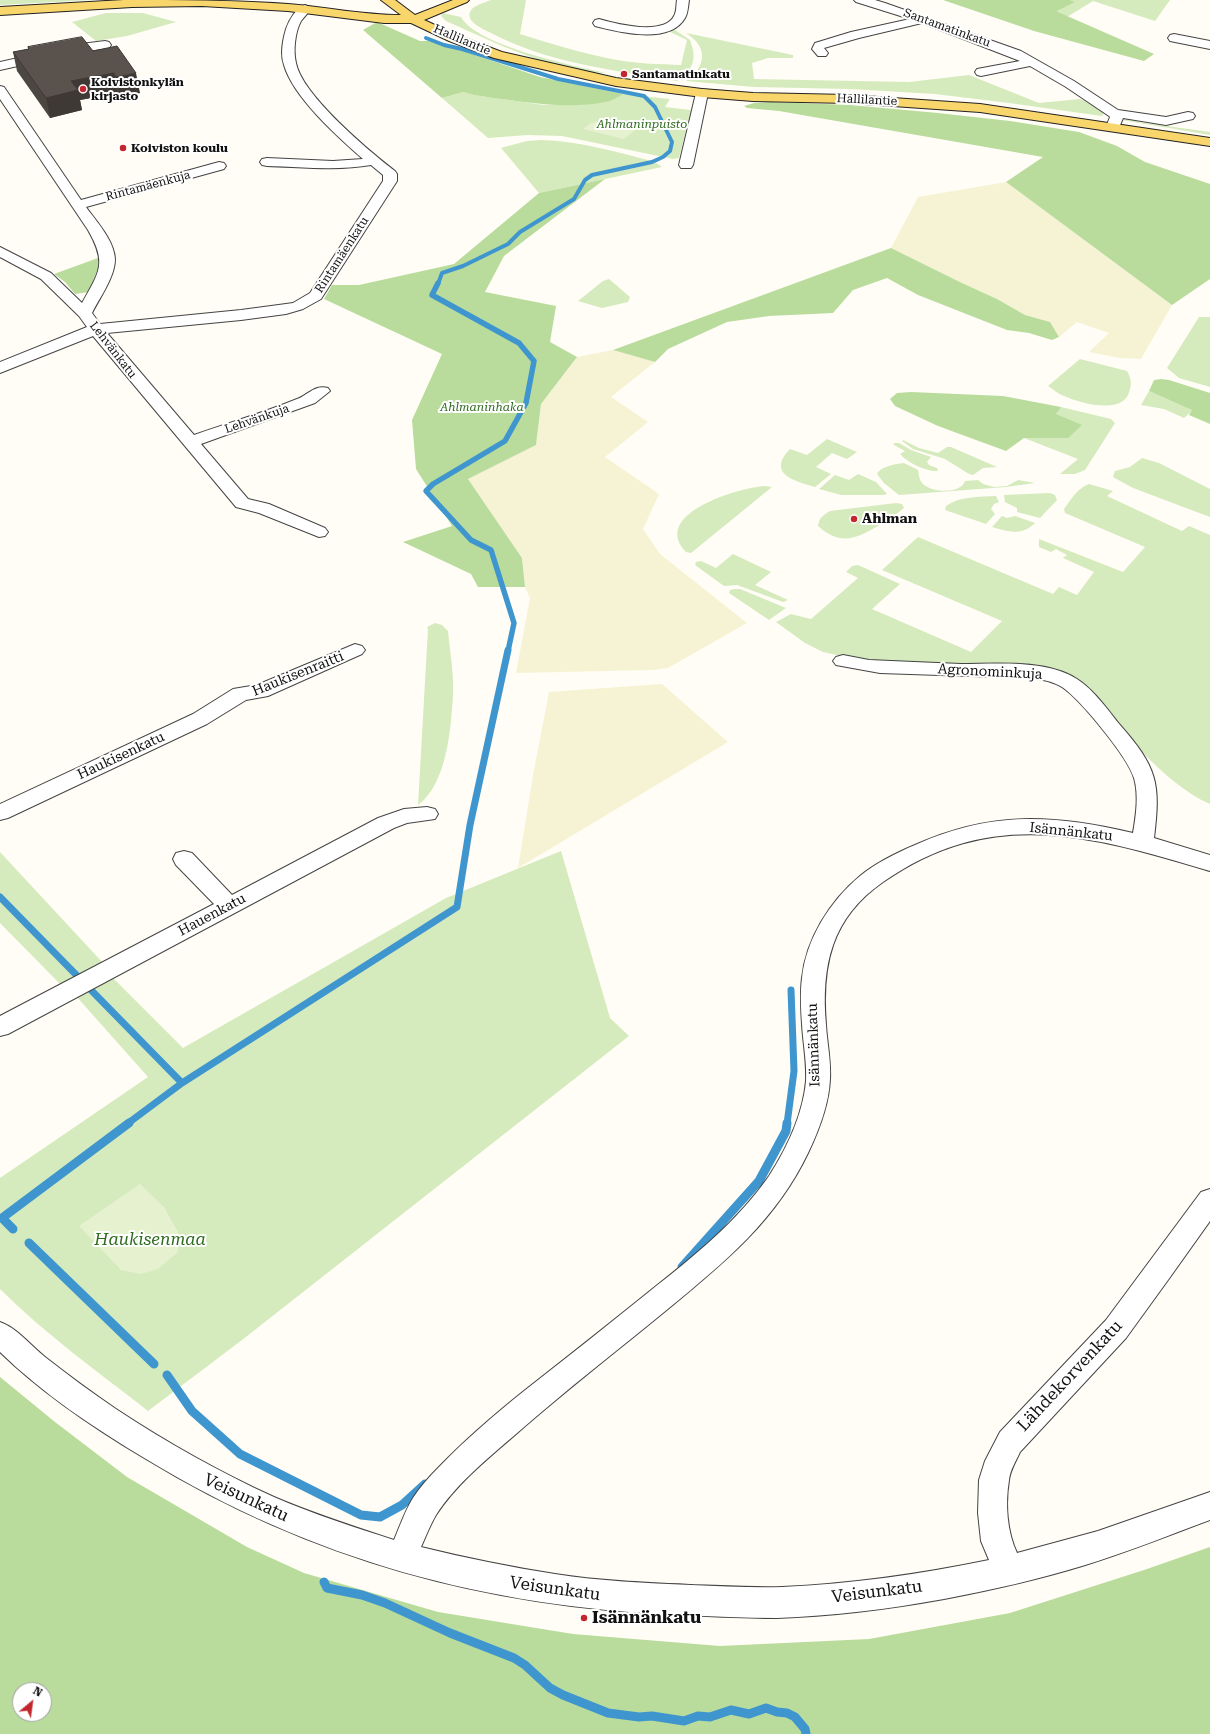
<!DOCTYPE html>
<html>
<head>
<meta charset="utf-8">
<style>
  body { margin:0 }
  #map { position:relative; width:1210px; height:1734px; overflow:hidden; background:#fffdf5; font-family:"Roboto Serif",serif }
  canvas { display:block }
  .north { position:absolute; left:12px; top:1682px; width:40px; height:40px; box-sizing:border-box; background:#fff; border:1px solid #a0a0a0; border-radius:50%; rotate:29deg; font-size:11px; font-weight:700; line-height:16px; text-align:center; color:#111 }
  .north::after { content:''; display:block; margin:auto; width:14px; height:18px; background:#c4262e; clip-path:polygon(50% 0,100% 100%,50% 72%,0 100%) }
</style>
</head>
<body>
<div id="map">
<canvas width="1210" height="1734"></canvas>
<div class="north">N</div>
</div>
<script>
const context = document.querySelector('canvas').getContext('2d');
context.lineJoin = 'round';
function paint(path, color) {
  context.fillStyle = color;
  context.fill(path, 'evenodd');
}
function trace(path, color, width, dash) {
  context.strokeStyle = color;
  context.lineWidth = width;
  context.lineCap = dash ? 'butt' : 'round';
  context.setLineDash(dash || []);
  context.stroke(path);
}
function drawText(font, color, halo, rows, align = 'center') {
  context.font = font + ' "Roboto Serif",serif';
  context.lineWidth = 4;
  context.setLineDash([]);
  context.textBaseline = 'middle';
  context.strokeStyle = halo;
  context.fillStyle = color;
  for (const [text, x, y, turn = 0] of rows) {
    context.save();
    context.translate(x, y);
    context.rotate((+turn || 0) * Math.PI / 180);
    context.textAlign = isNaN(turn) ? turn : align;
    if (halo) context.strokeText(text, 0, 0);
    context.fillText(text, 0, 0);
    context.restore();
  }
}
paint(new Path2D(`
  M 1006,182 L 1172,305 L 1141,359 L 1120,358 L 1089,352 L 1109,333 L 1077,322 L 1059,337 L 1050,322 L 1025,315 L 997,299 L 962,283 L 891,248 L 918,197 Z
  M 613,350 L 655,362 L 611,397 L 648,422 L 605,457 L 659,494 L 643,529 L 660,554 L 747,623 L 668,668 L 653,670 L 516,673 L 530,598 L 525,587 L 522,558 L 468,479 L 536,445 L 541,404 L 577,357 Z
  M 662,684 L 728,742 L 518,868 L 533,775 L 549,692 Z`), '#f6f3d4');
paint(new Path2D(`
  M 0,0 L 92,0 L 0,5 Z
  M 491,0 L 526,0 L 520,34 C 552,44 584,54 617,60 C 639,64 660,64 681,65 L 687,40 L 666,30 L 672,28 L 690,40 C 697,59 694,69 677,81 C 613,70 547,63 489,32 C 483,29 466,22 470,12 C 473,5 484,3 491,0 Z
  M 1070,0 L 1170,0 L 1155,21 L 1093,1 L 1067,17 L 1058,12 L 1057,11 L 1074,2 Z
  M 106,13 L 143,13 L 176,22 L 127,36 L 96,41 L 72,22 Z
  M 443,13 L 461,17 C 477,46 575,66 606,73 C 554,72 493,42 446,21 L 441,16 Z
  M 686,33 L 793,55 L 793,58 L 768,58 L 752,63 L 754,79 L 909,82 L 969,75 L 1039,103 L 1080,99 L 1093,104 L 1104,113 L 1102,116 L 1009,103 L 935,94 L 850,89 L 754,87 L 686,81 C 707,66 708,47 686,33 Z
  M 463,92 L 474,95 L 544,105 L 607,102 L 623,94 L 670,99 L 665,107 L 691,110 L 679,158 L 673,159 L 562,136 L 528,135 L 488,138 L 442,98 Z
  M 1126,118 L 1138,119 L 1138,122 L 1210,132 L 1210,135 L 1122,120 Z
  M 541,140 C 579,141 618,152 655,162 L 662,167 L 539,193 L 501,148 L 527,141 Z
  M 609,279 L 630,297 L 628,302 L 602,308 L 578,301 L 603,281 Z
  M 1199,317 L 1210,317 L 1210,387 L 1179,378 L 1167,368 Z
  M 1080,359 L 1127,371 C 1132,380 1132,385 1128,395 C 1119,414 1079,403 1064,396 C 1058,394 1053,389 1048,386 Z
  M 1149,391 L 1193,410 L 1184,418 L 1164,409 L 1141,405 Z
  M 1061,407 L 1111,419 L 1115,423 L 1085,470 L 1075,474 L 1060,474 L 1078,459 L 1024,438 L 1068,438 L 1056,413 Z
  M 827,439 L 857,452 L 847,459 L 832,453 L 816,467 L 831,474 L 815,487 C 795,481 766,474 790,449 L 807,455 Z
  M 903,440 L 919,448 L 938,453 L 947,447 L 951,447 L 997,467 L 983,468 L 973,475 L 969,474 L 945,459 L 913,449 L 902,441 Z
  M 895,443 L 899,443 L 911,450 L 931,457 L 927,462 L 929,465 L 937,468 L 938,471 C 927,472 908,463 900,454 L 905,451 L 894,445 L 893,444 Z
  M 1142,458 L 1159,463 L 1210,489 L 1210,517 L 1133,488 L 1113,477 L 1115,471 L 1130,467 Z
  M 904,463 L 918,470 C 919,475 919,480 923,484 C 932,493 961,494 965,481 L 978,480 L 983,484 L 994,487 L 1007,486 L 1018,480 L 1035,483 L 1006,487 L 899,495 L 884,483 L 877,474 C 881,466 896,464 904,463 Z
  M 858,474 L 876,482 L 887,494 L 883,495 L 841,495 L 819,489 L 835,475 L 849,480 Z
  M 1089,484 L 1113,491 L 1107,496 L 1182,531 L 1189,526 L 1210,535 L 1210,804 C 1162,783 1118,724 1083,685 C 1072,677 1063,672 1050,668 L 885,662 L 846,657 L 823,652 L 805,643 L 776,622 L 791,614 L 811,619 L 858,578 L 846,572 L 852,566 L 858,565 L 900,584 L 872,609 L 971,652 L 1002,621 L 882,570 L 918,537 L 1053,594 L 1059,587 L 1077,595 L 1094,572 L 1063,558 L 1067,555 L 1056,549 L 1051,552 L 1039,547 L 1039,539 L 1123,572 L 1145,547 L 1065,513 L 1064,509 C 1071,499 1078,488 1089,484 Z
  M 764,486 L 772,487 L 691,553 L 686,552 C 650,514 738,488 764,486 Z
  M 1050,493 L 1055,495 L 1057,500 L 1040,518 L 1017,512 L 1017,508 L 1005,502 L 1004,495 Z
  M 996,496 L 999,502 L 994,504 L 991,509 L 995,514 L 986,524 L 945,510 L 946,506 C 960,496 979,497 996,496 Z
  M 896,503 L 902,504 L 904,508 C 897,514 889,519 881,524 C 858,538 841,547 818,526 C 819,518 823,515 830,511 Z
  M 1002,516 L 1007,518 L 1015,516 L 1035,523 C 1022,536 1008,532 992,527 Z
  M 733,554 L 771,572 L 755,585 L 788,600 L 783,602 L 737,585 L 724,586 L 695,565 L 696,562 L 701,561 L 716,568 Z
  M 734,589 L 740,589 L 786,608 L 769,620 L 729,593 L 730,590 Z
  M 435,623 L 442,625 L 448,631 C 450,652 454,674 453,695 C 451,728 447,784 418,805 L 428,629 L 427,627 Z
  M 561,851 L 610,1018 L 629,1036 L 242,1340 L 148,1411 C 97,1371 45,1334 0,1289 L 0,1178 L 148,1077 L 76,996 L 112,977 L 183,1048 L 446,898 Z
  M 0,852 L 104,964 L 62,986 L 0,923 Z`), '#d5ebbd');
paint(new Path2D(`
  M 943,0 L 1070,0 L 1075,2 L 1057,11 L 1058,12 L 1154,54 L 1144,61 L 1034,31 Z
  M 377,22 L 420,41 L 431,41 L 442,46 L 457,49 L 540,77 L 623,94 C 618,97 612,101 606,102 C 563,110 517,101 474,95 L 463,92 L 442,98 L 363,30 Z
  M 771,102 L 850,105 L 938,113 L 1010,121 L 1079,132 L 1117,146 L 1145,162 L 1210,184 L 1210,279 L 1172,305 L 1006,182 L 1043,157 L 779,111 L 747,108 L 744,106 L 754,103 Z
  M 605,179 L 504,256 L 485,292 L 556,306 L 550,342 L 577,357 L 541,404 L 536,445 L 468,479 L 522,558 L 525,587 L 478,587 L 471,574 L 403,542 L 452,526 L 416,469 L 412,420 L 442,354 L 324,299 L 332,285 L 359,285 L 454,264 L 539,193 Z
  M 891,248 L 962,283 L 997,299 L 1025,315 L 1050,322 L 1059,337 L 1052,340 L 1029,333 L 1007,330 L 918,295 L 887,278 L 853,290 L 833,313 L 769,316 L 727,322 L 668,349 L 655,362 L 613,350 Z
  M 98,258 L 99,266 L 89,292 L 75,294 L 65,282 L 54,274 Z
  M 1161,379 L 1169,380 L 1210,393 L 1210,424 L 1189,415 L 1192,410 L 1149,391 L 1154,380 Z
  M 911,392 L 1003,396 L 1061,407 L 1056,414 L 1082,425 L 1068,438 L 1024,438 L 1006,451 L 938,426 L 895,406 L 890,399 L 897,393 Z
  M 0,1377 L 55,1422 L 127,1477 L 247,1547 L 304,1573 L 438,1612 L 573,1634 L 720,1646 L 869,1639 L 1010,1613 L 1144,1570 L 1210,1547 L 1210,1734 L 0,1734 ZM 20,1690 L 44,1690 L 44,1714 L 20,1714 Z`), '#b9dc9c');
paint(new Path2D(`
  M 602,120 L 638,128 L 624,139 L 583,129 L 591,123 Z
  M 140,1184 L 164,1207 L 178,1232 L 178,1252 L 158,1269 L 141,1274 L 121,1270 L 79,1226 Z`), '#e6f2cf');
trace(new Path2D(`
  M 426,38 L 444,45 L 462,49 L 558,79 L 644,96 L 655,107 L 672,142 L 670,151 L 663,157 L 652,162 L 592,175 L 585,180 L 574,199 L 520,232 L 508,244 L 463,266 L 442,273 L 438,284`), '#3f96cf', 4);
trace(new Path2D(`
  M 438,283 L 432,295 L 519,343 L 534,361 L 526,403 L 505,441 L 433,484 L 426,491 L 471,540 L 491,550 L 514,623 L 508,651`), '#3f96cf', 5.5);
trace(new Path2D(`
  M 0,897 L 182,1083
  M 127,1124 L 182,1083 L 457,907 L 470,825 L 508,650
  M 787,1124 L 794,1071 L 791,990`), '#3f96cf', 7);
trace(new Path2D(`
  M 13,1229 L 2,1218 L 129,1123
  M 29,1243 L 154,1364
  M 682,1267 L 759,1181 L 786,1131 L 787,1123
  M 167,1375 L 192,1411 L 240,1454 L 361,1515 L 380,1517 L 402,1505 L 425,1484
  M 324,1582 L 327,1588 L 362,1595 L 385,1603 L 450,1633 L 514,1658 L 525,1665 L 550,1688 L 563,1695 L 608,1713 L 639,1717 L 652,1716 L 684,1721 L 698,1716 L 710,1717 L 731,1710 L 749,1714 L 766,1708 L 777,1712 L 787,1713 L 795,1717 L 805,1729 L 806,1734`), '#3f96cf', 9);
const minor = new Path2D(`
  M 677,0 L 689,0 C 688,6 688,13 685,18 C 670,45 618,32 595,26 L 593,23 L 595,20 L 599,19 C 616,24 664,36 674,16 C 677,11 676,5 677,0 Z
  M 854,0 L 875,0 L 885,3 L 1021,51 L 1074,81 L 1118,110 L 1166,117 L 1188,112 L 1193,113 L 1195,116 L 1193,119 L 1166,125 L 1123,118 L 1118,130 L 1108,130 L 1106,127 L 1110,117 L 1109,116 L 1066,87 L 1030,66 L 981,76 L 977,75 L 975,72 L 977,69 L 1020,61 L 922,23 L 859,38 L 824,48 L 828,53 L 826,56 L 818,56 L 812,49 L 815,43 L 851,32 L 910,19 L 856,2 Z
  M 305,5 L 309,7 L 311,9 C 308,13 304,17 301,21 C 295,32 293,51 296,63 C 302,95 369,151 395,171 L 397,174 L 397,181 L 321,299 L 303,309 L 286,314 L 241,320 L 107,333 L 194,435 C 228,423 263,413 297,399 C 308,395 315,384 328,388 L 330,391 L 315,403 L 201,444 L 248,499 L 269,504 L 325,528 L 328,532 L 325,536 L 319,537 L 259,513 L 236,507 L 93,336 L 0,373 L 0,362 L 87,327 L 79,316 L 41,279 L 0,257 L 0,247 L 51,273 L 82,303 C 100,271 107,263 88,230 L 0,99 L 0,86 L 4,87 L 81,200 L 219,162 L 224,163 L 226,166 L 224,169 L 86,207 C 96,221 114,240 115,259 C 115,277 100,297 92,313 L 100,324 L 241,310 L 286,304 L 293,303 L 310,293 L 383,181 L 383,175 L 371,165 C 336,171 302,167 267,166 L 262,165 L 260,162 L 262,159 L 267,158 L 333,161 L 363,159 C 338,137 293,97 284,65 C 280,54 283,39 286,29 C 289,20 296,8 305,5 Z
  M 1174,34 L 1210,41 L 1210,49 L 1170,41 L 1168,38 L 1170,35 Z
  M 105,41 L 109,42 L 111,45 L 109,48 L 81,52 L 0,70 L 0,62 L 81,44 Z
  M 702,89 L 707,90 L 708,93 L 693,165 L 691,168 L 681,168 L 679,165 L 696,93 L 697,90 Z
  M 355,644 L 362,646 L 365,650 L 362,654 L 268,696 L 246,700 L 207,724 L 8,818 L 0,820 L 0,804 L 193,714 L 233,689 L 257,685 Z
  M 843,655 L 869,660 L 891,661 C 914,662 937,663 961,664 C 995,664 1046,659 1077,679 C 1094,690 1107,709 1120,725 C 1157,767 1161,783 1154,838 L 1210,855 L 1210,871 C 1092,836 993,805 883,882 C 831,918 821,966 826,1025 C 827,1043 831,1060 830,1079 C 829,1104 819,1130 808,1153 C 776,1220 725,1262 669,1308 C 618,1350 566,1390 516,1434 C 488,1458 456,1484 436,1515 C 430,1525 426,1536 421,1547 C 466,1558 510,1567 555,1574 C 600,1581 646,1583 691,1585 C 721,1586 752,1588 782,1587 C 851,1584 921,1574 989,1560 L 981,1541 L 978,1513 L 979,1480 L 985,1461 L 1000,1432 L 1106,1320 L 1201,1192 L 1210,1189 L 1210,1221 L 1168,1280 L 1126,1338 L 1020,1452 C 1016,1461 1010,1470 1009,1480 C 1005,1504 1007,1532 1017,1553 L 1098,1531 L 1210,1492 L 1210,1520 C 1167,1536 1125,1553 1082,1566 C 1036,1580 991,1590 944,1599 C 889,1609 833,1616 777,1618 C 745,1618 712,1616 680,1615 C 486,1607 312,1560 146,1459 C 94,1428 43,1394 0,1352 L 0,1322 C 17,1328 30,1345 45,1357 C 68,1375 91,1392 116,1409 C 166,1442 219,1472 274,1497 C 313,1514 354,1527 394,1540 C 400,1526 405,1511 413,1498 C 420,1487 429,1477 439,1467 C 465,1440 494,1415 524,1391 C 566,1358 608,1325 650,1291 C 693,1257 737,1222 769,1176 C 787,1148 803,1114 806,1081 C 807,1062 803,1043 802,1024 C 801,1009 800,993 802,978 C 806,939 830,901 860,876 C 876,863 896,853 915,845 C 990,811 1054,814 1133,833 C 1136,815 1139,795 1134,778 C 1128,757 1080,699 1062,687 C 1052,681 1041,679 1030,678 L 880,673 L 836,665 L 833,661 L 836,657 Z
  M 427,807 L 435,809 L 438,814 L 435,819 L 407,823 L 394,828 L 8,1034 L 0,1036 L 0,1016 L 214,904 L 176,865 L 173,859 L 176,853 L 184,851 L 192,853 L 232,895 L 378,818 L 404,809 Z`);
const major = new Path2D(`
  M 124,0 C 178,0 234,0 288,4 C 326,7 363,15 401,15 L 381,0 L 395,0 L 415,15 L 453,0 L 469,0 L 467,2 L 424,20 L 457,35 L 502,52 L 616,78 L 702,89 L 753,93 L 849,95 L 980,104 L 1210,138 L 1210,146 L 980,112 L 849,103 L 753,101 L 702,97 L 616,86 L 494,58 L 449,41 L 411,23 L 384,23 L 288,11 L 202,6 L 132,7 L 0,15 L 0,7 Z`);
trace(minor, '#444', 2);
trace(major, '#222', 2);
paint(minor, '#fff');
paint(major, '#f9d66b');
paint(new Path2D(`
  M 28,47 L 93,51 L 140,93 L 120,97 L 118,93 L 80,100 L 82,110 L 50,118 L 17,71 L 13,52 L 28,49 Z`), '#4d4742');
paint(new Path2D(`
  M 114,73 L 118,93 L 80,100 L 82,110 L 50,118 L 46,98 L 71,81 Z
  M 136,73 L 140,93 L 120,97 L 116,77 Z`), '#3f3936');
const building = new Path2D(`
  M 82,37 L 93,51 L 117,46 L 136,73 L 116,77 L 114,73 L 71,81 L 78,90 L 46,98 L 13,52 L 29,49 L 28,47 Z`);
paint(building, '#5a524d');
trace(building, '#3f3936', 1);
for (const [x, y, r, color] of [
  [624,74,4,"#c4262e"],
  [83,89,4,"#c4262e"],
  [123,148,4,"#c4262e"],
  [854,519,4,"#c4262e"],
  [584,1618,4,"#c4262e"]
]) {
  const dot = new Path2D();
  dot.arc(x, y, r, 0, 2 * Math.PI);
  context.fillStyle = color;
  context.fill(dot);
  trace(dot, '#fff', 1.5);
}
drawText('12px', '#111', '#fff', [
  ["Santamatinkatu",947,28,20],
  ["Hallilantie",462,40,23],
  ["Hallilantie",867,100,3],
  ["Rintamäenkuja",148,186,-15],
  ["Rintamäenkatu",342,255,-57],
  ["Lehvänkatu",113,350,52],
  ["Lehvänkuja",257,419,-19]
]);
drawText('bold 12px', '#111', '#fff', [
  ["Santamatinkatu",632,74],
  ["Koivistonkylän",91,82],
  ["kirjasto",91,96],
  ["Koiviston koulu",131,148]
], 'left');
drawText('italic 12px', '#2f6b1f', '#fff', [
  ["Ahlmaninpuisto",642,124],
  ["Ahlmaninhaka",482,407]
]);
drawText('bold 14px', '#111', '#fff', [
  ["Ahlman",862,519]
], 'left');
drawText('14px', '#111', '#fff', [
  ["Agronominkuja",990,672,3],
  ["Haukisenraitti",298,674,-22],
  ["Haukisenkatu",121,756,-25],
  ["Isännänkatu",1071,832,6],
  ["Hauenkatu",212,915,-28],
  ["Isännänkatu",814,1045,-92]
]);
drawText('italic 17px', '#2f6b1f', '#fff', [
  ["Haukisenmaa",150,1240]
]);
drawText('17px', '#111', '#fff', [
  ["Lähdekorvenkatu",1070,1376,-47],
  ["Veisunkatu",246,1498,25],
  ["Veisunkatu",555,1589,8],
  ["Veisunkatu",877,1592,-7]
]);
drawText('bold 17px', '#111', '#fff', [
  ["Isännänkatu",592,1618]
], 'left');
</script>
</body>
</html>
